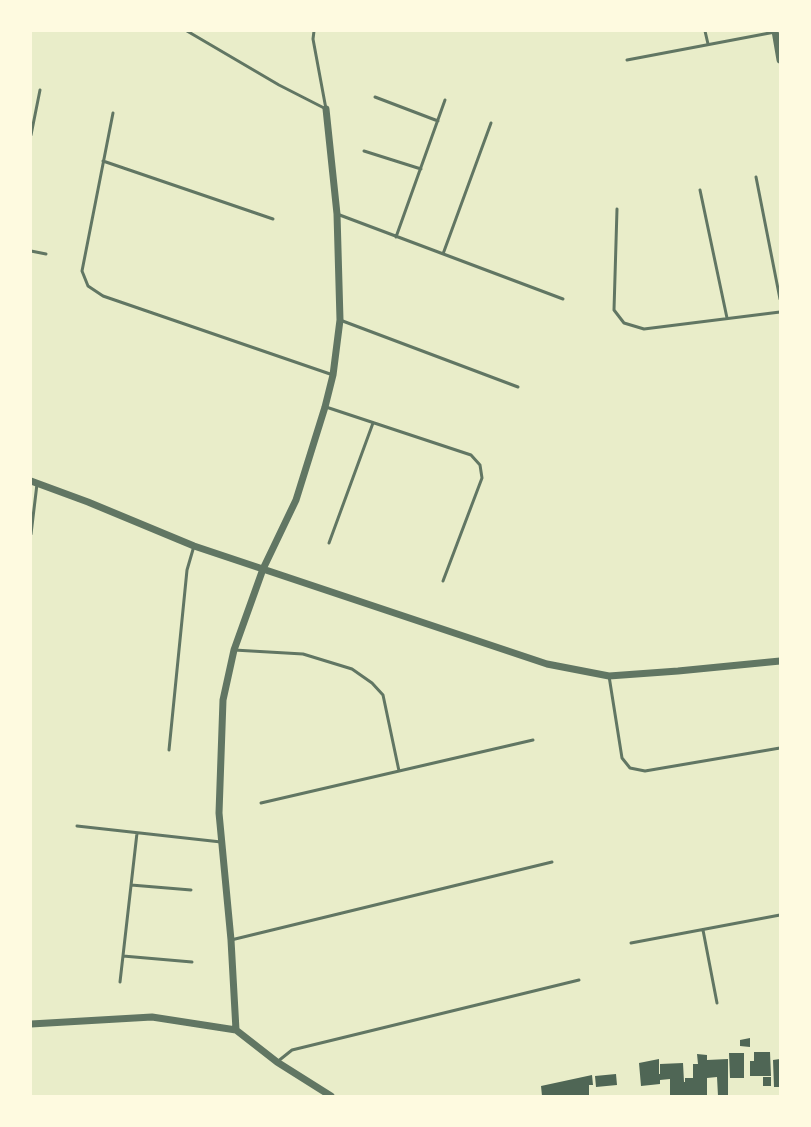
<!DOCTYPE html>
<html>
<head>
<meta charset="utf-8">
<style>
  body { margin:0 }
  #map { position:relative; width:811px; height:1127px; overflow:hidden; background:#e9edc9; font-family:"IBM Plex Sans",sans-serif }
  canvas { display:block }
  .frame { position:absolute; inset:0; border:32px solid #fefae0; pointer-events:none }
</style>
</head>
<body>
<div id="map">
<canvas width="811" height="1127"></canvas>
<div class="frame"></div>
</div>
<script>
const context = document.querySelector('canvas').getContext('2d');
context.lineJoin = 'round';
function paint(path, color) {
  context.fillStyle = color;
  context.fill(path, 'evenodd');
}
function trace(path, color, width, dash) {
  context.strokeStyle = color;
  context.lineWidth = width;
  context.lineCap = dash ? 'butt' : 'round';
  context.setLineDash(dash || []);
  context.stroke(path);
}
paint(new Path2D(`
  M 750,1038 L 750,1047 L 740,1046 L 740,1040 Z
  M 754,1052 L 770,1052 L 771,1076 L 750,1076 L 750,1061 L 754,1061 Z
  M 729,1053 L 744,1053 L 744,1078 L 730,1078 Z
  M 697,1054 L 707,1055 L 707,1060 L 728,1059 L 728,1096 L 718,1096 L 717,1077 L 707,1078 L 707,1096 L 670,1096 L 670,1079 L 660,1080 L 660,1084 L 641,1086 L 639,1063 L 659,1059 L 659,1074 L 660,1074 L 660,1064 L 683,1063 L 684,1082 L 685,1082 L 685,1078 L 693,1078 L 693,1064 L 698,1064 Z
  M 780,1059 L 780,1087 L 774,1087 L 773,1060 Z
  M 616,1074 L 617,1085 L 596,1087 L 595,1076 Z
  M 592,1075 L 593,1085 L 589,1085 L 589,1096 L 542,1096 L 541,1086 Z
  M 763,1077 L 771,1077 L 771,1086 L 763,1086 Z`), '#4f6655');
trace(new Path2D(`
  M 187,31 L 279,85 L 326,109
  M 314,31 L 313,39 L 326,109
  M 705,31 L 708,44
  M 627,60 L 775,32
  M 375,97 L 438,121
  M 113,113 L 82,271 L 88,286 L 103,296 L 333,375
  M 31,135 L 40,90
  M 364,151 L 421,169
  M 103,161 L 273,219
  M 756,177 L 780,299
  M 700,190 L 727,318
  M 617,209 L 614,310 L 624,323 L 644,329 L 780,312
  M 337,214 L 563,299
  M 396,237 L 445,100
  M 31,251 L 46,254
  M 443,254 L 491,123
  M 340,320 L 518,387
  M 326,407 L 471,455 L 480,465 L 482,478 L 443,581
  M 31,534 L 37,484
  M 329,543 L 373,423
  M 234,650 L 303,654 L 352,669 L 372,683 L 383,695 L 399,771
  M 609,676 L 622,758 L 630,768 L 645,771 L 780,748
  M 169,750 L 187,570 L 194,546
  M 261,803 L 533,740
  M 77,826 L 221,842
  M 131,885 L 191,890
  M 703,930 L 717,1003
  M 231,940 L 552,862
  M 631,943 L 780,915
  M 123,956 L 192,962
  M 120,982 L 137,833
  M 277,1062 L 292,1050 L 579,980`), '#617663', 3);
trace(new Path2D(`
  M 775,31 L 780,60
  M 31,481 L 88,502 L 194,546 L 547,664 L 609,676 L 678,671 L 780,661
  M 31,1024 L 152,1017 L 236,1030 L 277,1062 L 331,1096
  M 236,1030 L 231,940 L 219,813 L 223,700 L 234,650 L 263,569 L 296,500 L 325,407 L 333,375 L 340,320 L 337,214 L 326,109`), '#617663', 7);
</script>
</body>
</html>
